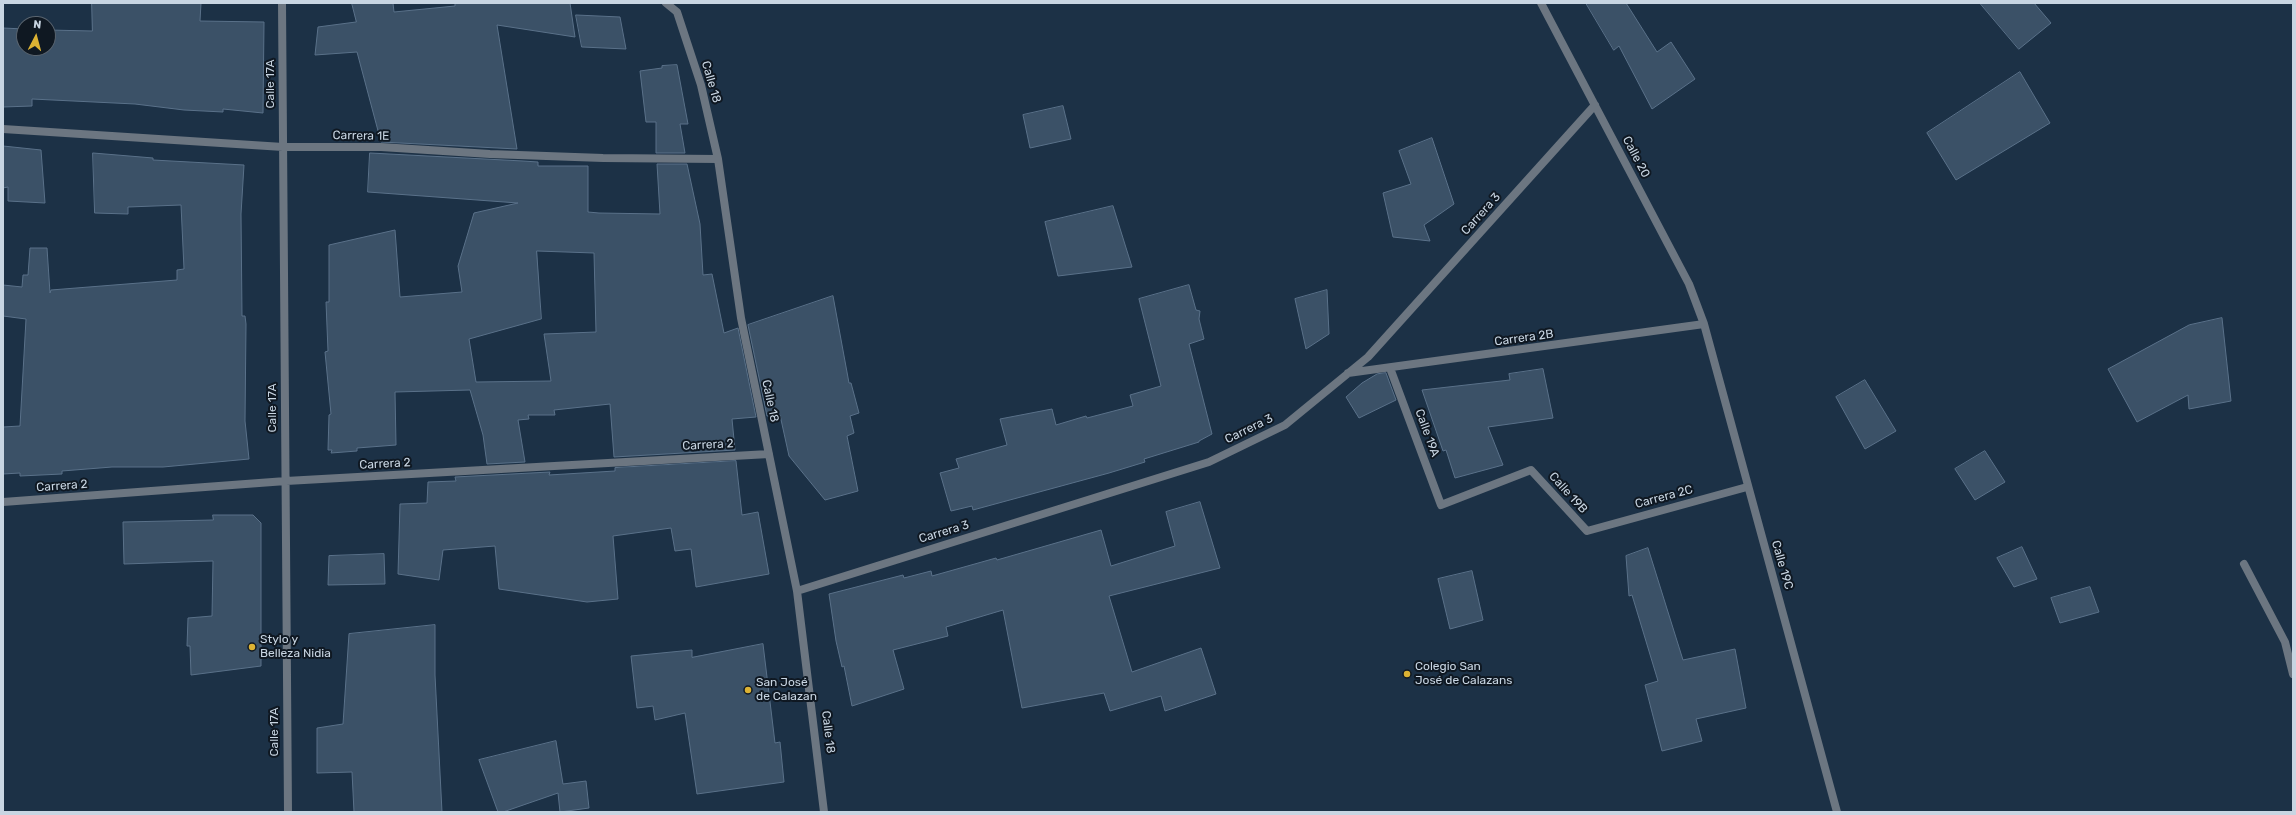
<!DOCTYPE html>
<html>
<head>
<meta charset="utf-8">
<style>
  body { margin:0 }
  #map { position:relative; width:2296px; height:815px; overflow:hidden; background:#1c3146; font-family:Rubik,sans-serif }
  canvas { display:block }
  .frame { position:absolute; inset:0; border:4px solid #c8d5e2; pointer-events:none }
  .north { position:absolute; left:16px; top:16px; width:40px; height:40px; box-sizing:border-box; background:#0f1822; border:1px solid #59646f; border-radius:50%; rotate:6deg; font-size:11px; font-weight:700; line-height:16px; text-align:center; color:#c8d5e2 }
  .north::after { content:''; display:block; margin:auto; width:14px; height:18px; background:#dcb233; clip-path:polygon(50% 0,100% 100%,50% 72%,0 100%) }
</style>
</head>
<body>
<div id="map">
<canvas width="2296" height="815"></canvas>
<div class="frame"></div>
<div class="north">N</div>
</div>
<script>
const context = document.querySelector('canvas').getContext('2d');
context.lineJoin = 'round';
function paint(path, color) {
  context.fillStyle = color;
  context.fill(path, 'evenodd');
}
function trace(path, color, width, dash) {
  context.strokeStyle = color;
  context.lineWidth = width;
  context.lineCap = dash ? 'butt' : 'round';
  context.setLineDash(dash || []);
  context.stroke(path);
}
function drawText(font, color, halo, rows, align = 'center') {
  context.font = font + ' Rubik,sans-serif';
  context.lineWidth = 4;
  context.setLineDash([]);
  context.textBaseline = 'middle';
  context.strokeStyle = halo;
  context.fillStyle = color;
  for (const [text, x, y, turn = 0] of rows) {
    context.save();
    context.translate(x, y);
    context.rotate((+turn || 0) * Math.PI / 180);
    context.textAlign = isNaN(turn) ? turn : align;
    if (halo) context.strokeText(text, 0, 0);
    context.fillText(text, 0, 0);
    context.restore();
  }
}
const building = new Path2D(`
  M 92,3 L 201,3 L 200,21 L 264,22 L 263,113 L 223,109 L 223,112 L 184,110 L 135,104 L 32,99 L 32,106 L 3,107 L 3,28 L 24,29 L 24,48 L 48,48 L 48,30 L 92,31 Z
  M 352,3 L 393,3 L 394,12 L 455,6 L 455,3 L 570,3 L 575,37 L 497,25 L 517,149 L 381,142 L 357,52 L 315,55 L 318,27 L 356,22 Z
  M 1586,3 L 1626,3 L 1657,52 L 1671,42 L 1695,79 L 1652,109 L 1619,46 L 1614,50 Z
  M 1980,3 L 2034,3 L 2051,23 L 2019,49 Z
  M 576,15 L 620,17 L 626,49 L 582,47 Z
  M 677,65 L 688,124 L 680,124 L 685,153 L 656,153 L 656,122 L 646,122 L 640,71 L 662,68 L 662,66 Z
  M 2020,72 L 2050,123 L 1956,180 L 1927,133 Z
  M 1063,106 L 1071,139 L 1030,148 L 1023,115 Z
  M 1432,138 L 1454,204 L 1424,225 L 1430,241 L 1393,237 L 1383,193 L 1411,184 L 1399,151 Z
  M 3,146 L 41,150 L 45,203 L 8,201 L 8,187 L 3,188 Z
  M 93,153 L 153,158 L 153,160 L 244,165 L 241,214 L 242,316 L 245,316 L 246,324 L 245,421 L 249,459 L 163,467 L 112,467 L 62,471 L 62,474 L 20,476 L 20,473 L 3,474 L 3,427 L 20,426 L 26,319 L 3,316 L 3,285 L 22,287 L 23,275 L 28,275 L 30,248 L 47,248 L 50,293 L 51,290 L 177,280 L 177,270 L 184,269 L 181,205 L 128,207 L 128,214 L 95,213 Z
  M 370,153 L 523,161 L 538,162 L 538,166 L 588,166 L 588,212 L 599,213 L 660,214 L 657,164 L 687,164 L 700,224 L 703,275 L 712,274 L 724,333 L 738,328 L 756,417 L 732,419 L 735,450 L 614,457 L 610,404 L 554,410 L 555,415 L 528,415 L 529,419 L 518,420 L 525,462 L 487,464 L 483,435 L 470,390 L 395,392 L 396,445 L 357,448 L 357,451 L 331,453 L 332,450 L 328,450 L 329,415 L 331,414 L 325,352 L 328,351 L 326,302 L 329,302 L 329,245 L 395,230 L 400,297 L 462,292 L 458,266 L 474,213 L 518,203 L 368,192 ZM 537,251 L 594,253 L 596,332 L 544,334 L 551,381 L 476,382 L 469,339 L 541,319 Z
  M 1113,206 L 1132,267 L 1058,276 L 1045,222 Z
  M 1189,285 L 1196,310 L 1200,311 L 1199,319 L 1204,339 L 1189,344 L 1212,434 L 1199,441 L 1199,442 L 1144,459 L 1145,462 L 1109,473 L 973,510 L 972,506 L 951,511 L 940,473 L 959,468 L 956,459 L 1007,445 L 1000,419 L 1052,409 L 1056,425 L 1086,416 L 1087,418 L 1133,406 L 1130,395 L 1161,386 L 1139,299 Z
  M 1327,290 L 1329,334 L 1306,349 L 1295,299 Z
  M 833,296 L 849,383 L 851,383 L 859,413 L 850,416 L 854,433 L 847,436 L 858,491 L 825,500 L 789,456 L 780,415 L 767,416 L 748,325 Z
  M 2222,318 L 2231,401 L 2189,409 L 2188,395 L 2137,422 L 2108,369 L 2189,325 Z
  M 1543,369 L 1553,418 L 1488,427 L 1503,465 L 1455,478 L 1446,450 L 1443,451 L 1422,390 L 1510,380 L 1509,374 Z
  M 1386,373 L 1396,400 L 1359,418 L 1346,397 L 1362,383 L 1377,374 Z
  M 1865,380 L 1896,431 L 1865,449 L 1836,397 Z
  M 1985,451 L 2005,482 L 1975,500 L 1955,469 Z
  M 736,461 L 742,515 L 758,512 L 769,574 L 696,587 L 691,549 L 675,551 L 671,528 L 613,536 L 618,599 L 587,602 L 499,589 L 495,546 L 443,550 L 439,580 L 398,574 L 400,504 L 427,503 L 428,482 L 456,481 L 455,477 L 550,472 L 549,475 L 615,471 L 615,468 Z
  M 1200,502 L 1220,568 L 1109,596 L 1132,672 L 1201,648 L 1216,694 L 1165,711 L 1161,696 L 1110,711 L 1104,693 L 1022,708 L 1003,610 L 946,627 L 948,636 L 893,650 L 904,689 L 852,706 L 844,666 L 842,667 L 836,641 L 829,594 L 903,575 L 904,578 L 931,571 L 932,576 L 996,558 L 997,560 L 1101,530 L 1111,566 L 1175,546 L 1166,512 Z
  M 213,515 L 253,515 L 261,523 L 261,666 L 191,675 L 190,646 L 187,646 L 188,618 L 212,616 L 213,561 L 124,564 L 123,522 L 213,520 Z
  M 2022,547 L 2037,579 L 2014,587 L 1997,558 Z
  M 1648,548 L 1683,660 L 1735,649 L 1746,708 L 1696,719 L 1702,741 L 1662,751 L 1645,685 L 1658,681 L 1632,595 L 1629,596 L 1626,556 Z
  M 384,554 L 385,584 L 328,585 L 329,556 Z
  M 1472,571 L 1483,620 L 1450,629 L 1438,579 Z
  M 2090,587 L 2099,612 L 2060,623 L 2051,598 Z
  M 435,625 L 435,675 L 442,812 L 354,812 L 352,772 L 317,773 L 317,728 L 343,724 L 349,634 Z
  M 763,644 L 775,743 L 780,742 L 784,782 L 697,794 L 685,713 L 655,720 L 653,706 L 637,708 L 631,656 L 692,650 L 692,657 Z
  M 556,741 L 563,784 L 586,781 L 589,808 L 560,812 L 558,793 L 503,812 L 498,812 L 479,760 Z`);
paint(building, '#3b5167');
trace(building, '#5a7189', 1);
trace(new Path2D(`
  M 282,3 L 288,812
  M 666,3 L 677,12 L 701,85 L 718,159 L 741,318 L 797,591 L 824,812
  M 1541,3 L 1689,284 L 1704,324 L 1837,812
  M 3,129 L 283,147 L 381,147 L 490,154 L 603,158 L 718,159
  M 1390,368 L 1441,505 L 1531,470 L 1587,531 L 1747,487
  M 1348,373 L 1704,324
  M 3,502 L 286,481 L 769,454
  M 2244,564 L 2285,642 L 2293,674
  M 797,591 L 1209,462 L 1285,425 L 1368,357 L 1595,105`), '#6c7681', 8);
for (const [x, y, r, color] of [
  [252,647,4,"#dcb233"],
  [1407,674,4,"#dcb233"],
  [748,690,4,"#dcb233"]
]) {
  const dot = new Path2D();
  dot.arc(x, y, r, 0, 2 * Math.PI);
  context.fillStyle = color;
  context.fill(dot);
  trace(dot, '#0f1822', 1.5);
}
drawText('12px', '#c8d5e2', '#0f1822', [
  ["Calle 18",711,82,74],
  ["Calle 17A",271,84,-90],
  ["Carrera 1E",361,136,1],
  ["Calle 20",1636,157,62],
  ["Carrera 3",1481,214,-48],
  ["Carrera 2B",1524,338,-8],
  ["Calle 18",770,401,78],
  ["Calle 17A",273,408,-90],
  ["Carrera 3",1249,429,-26],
  ["Calle 19A",1427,433,70],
  ["Carrera 2",708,445,-3],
  ["Carrera 2",385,464,-3],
  ["Carrera 2",62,486,-4],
  ["Calle 19B",1568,493,48],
  ["Carrera 2C",1664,497,-15],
  ["Carrera 3",944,532,-17],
  ["Calle 19C",1782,565,74],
  ["Calle 17A",275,732,-90],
  ["Calle 18",828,732,83]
]);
drawText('12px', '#c8d5e2', '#0f1822', [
  ["Stylo y",260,640],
  ["Belleza Nidia",260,654],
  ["Colegio San",1415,667],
  ["José de Calazans",1415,681],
  ["San José",756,683],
  ["de Calazan",756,697]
], 'left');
</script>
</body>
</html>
